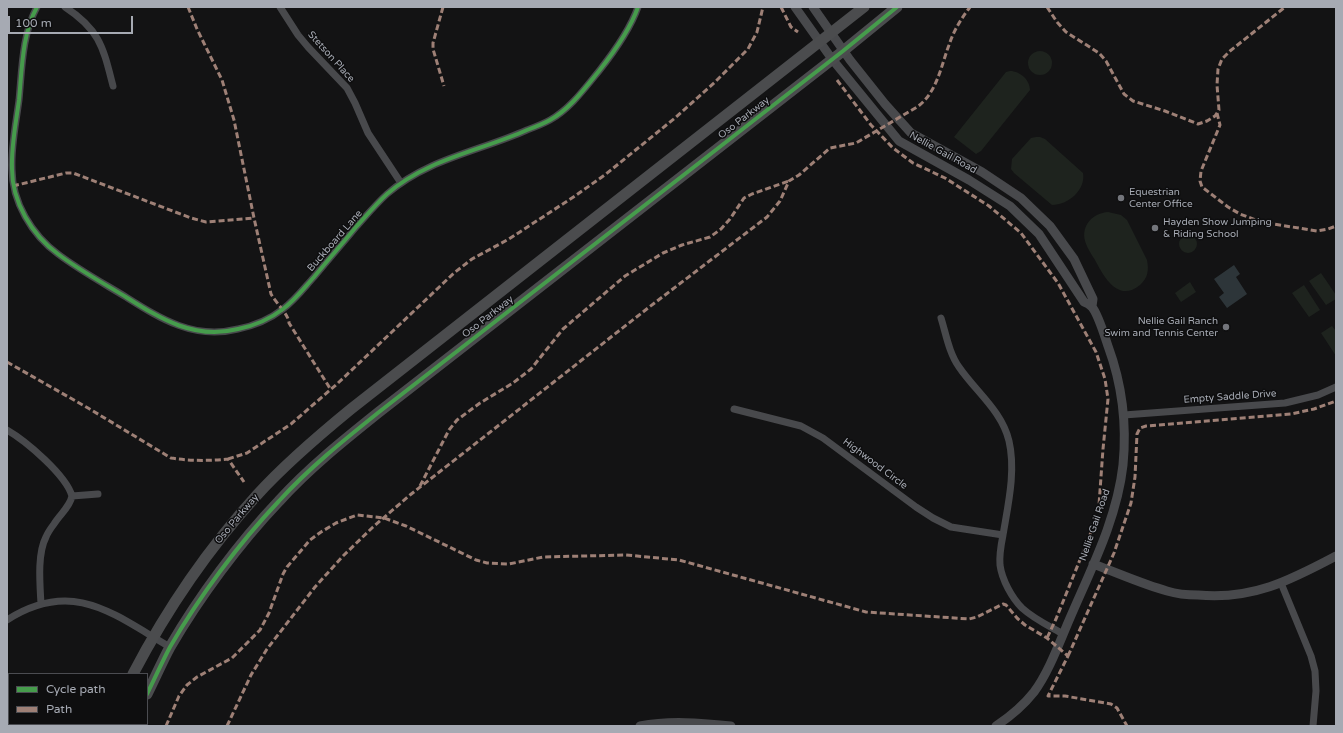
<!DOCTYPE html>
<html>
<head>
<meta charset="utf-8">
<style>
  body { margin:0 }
  #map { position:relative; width:1343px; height:733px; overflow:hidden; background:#131314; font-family:"Varela Round",sans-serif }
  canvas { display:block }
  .frame { position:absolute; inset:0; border:8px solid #a6aab3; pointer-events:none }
  .legend { position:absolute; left:8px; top:673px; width:140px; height:52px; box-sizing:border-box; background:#0e0e0f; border:1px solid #4b4c51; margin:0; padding:5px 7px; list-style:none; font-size:12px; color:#a6aab3 }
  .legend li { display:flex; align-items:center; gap:8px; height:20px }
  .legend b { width:20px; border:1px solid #4b4c51 }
  .scale { position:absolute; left:8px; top:16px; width:125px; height:18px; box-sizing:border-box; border:2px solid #a6aab3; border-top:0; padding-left:5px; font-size:12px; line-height:14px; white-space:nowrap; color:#a6aab3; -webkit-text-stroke:3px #0e0e0f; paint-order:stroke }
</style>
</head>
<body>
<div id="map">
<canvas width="1343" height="733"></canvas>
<div class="frame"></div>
<ul class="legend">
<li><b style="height:5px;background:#469c4c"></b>Cycle path</li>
<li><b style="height:5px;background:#9e8076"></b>Path</li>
</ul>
<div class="scale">100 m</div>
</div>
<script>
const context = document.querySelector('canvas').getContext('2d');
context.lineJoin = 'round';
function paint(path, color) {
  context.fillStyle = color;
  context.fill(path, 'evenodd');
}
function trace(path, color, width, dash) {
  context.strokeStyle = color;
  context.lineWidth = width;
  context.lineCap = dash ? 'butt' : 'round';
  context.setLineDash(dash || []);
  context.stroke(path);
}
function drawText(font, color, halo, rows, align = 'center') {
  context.font = font + ' "Varela Round",sans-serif';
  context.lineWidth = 3;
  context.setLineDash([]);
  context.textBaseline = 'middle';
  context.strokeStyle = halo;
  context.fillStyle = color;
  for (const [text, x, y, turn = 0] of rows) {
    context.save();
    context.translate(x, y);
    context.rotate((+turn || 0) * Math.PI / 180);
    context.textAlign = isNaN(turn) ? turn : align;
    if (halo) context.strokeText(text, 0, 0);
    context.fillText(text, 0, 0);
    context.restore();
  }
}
paint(new Path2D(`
  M1028 63a12 12 0 1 1 24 0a12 12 0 1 1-24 0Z
  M 1010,71 C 1020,71 1030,80 1030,90 L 981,151 L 976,154 L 954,137 L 1006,72 Z
  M 1036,137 L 1040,137 L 1045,139 L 1083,173 C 1086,190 1068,205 1052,205 L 1014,173 L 1011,169 L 1012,159 L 1031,138 Z
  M 1108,212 L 1121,215 L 1127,220 L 1147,260 C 1149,270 1148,278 1140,285 C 1118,303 1104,277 1095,260 C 1092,255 1087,248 1085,241 C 1081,225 1093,213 1108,212 Z
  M1179 244a9 9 0 1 1 18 0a9 9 0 1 1-18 0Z
  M 1321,273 L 1336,295 L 1336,299 L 1326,305 L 1309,281 Z
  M 1190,282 L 1196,292 L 1181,302 L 1175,293 Z
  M 1304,285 L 1320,310 L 1309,317 L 1292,293 Z
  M 1332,326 L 1336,331 L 1336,356 L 1321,333 Z`), '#1e231e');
paint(new Path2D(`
  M 1234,265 L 1240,274 L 1236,277 L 1247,294 L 1227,308 L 1219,297 L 1224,293 L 1214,279 Z`), '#2d3539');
trace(new Path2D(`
  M 37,7 C 22,34 22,69 19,100 C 16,123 11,146 12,169 C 12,202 32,235 58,254 C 79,270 103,283 126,297 C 161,319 194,340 238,329 C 253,326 270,319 283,309 C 295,300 304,288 314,277 C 328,260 342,244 356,227 C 366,216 376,204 387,194 C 427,159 480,151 527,130 C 535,127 543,124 550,120 C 570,109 585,88 599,71 C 614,52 630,30 638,7
  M 65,7 C 100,30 103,47 113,86
  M 280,7 L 298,35 L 308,47 L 347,88 L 355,103 L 368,133 L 401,183
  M 941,318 C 946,334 949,353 959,367 C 976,392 1002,411 1009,441 C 1016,471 1008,505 1003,535 C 1001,545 999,555 1000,565 C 1002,580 1012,598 1022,608 C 1034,619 1049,626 1063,634
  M 734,409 L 801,426 L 823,438 L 916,507 L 933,518 L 951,527 L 1003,535
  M 1124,415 L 1285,403 L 1318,395 L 1336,387
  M 7,430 C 26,441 66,475 72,496
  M 1281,583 L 1311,656 L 1315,671 L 1316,691 L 1313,726
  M 41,604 C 40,585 37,554 46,537 C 48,532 51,528 54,524 C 60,514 70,507 72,496 L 98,494
  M 7,620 C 73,578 113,614 170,647`), '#48494c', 7);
trace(new Path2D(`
  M 795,7 L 832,59 L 899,141 L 969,180 L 1010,206 L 1039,234 L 1084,302 C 1087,303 1090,305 1092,307 C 1098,314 1105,337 1108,346 C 1122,384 1127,424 1123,465 C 1117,519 1091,569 1070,618 C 1060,641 1049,672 1034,692 C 1023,706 1011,716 996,726
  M 813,7 L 850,60 L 885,104 L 911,133 L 982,172 L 1021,198 L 1050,226 L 1074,259 L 1093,299 L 1092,306
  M 1093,564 C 1118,573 1142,584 1167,591 C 1177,594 1187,595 1198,595 C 1252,600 1289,581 1336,556
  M 640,726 C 670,720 701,723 731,726`), '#48494c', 9);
trace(new Path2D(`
  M 133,674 C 167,609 208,549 257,495 C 286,463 318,436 351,409 L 864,7
  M 147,694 C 155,678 162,662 170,647 C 199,597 239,543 279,501 C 309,468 344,440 379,412 L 843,51 L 897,7
  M 106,726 L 107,724
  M 131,726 L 132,724`), '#4b4c4e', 11);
trace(new Path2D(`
  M 188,7 L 197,29 L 222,80 L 234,120 L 254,218 L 271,294 C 276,303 289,315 289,323 L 331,390
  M 443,7 L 433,43 L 433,49 L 444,86
  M 781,7 L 791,27 L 798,32
  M 1047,7 L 1057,22 L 1066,32 L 1099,53 L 1106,61 L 1124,94 L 1133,101 L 1165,111 L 1198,124 L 1207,121 L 1215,116 L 1219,110 L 1217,85 L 1218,69 L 1222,59 L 1230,51 L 1285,7
  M 837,80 L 871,125 L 893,148 L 913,163 L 945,178 L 989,206 L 1021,233 L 1058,283 L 1096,352 L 1105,379 L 1108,399 L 1103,449 L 1099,505 L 1090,535 L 1056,619 L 1047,638
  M 1217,113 L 1220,125 L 1201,171 L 1200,181 L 1202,187 L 1228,207 L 1240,214 L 1261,222 L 1317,231 L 1328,229 L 1336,226
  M 13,186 L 66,173 L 73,173 L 191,218 L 206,222 L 254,218
  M 7,362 L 88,408 L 171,458 C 190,461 209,461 228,459 L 244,482
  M 228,459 L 247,453 L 291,424 L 337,384 L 454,273 L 472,259 L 509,239 L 575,196 L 606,174 L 675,118 L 715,82 L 748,49 L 757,32 L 763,7
  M 420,486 L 449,430 L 457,420 L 480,403 L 513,383 L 531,369 L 563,329 L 625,276 L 663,253 L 682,245 L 710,237 L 721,229 L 730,219 L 744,198 L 752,194 L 789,181
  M 1068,656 L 1114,553 L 1131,503 L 1135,477 L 1137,434 L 1140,428 L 1146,426 L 1291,414 L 1314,409 L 1336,401
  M 166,726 L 179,696 L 187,685 L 197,677 L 232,658 L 260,630 L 269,613 L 283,574 L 287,567 L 310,540 L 321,532 L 336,523 L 357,515 L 384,518 L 406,526 L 476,560 L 487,563 L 509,564 L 543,557 L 626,555 L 679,560 L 866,612 L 969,619 L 977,617 L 1003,604 L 1006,605 L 1017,618 L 1025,625 L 1047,638 L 1068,656 L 1048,696 L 1065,696 L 1111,704 L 1117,708 L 1127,726
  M 227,726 L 251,675 L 267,649 L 315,587 L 343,556 L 373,527 L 410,495 L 648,308 L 767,217 L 780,201 L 789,181 L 799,175 L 830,148 L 856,143 L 917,107 C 937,93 941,66 949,45 C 954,30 961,19 970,7`), '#9e8076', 3, [6, 3]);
trace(new Path2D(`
  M 37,7 C 22,34 22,69 19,100 C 16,123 11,146 12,169 C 12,202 32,235 58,254 C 79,270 103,283 126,297 C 161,319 194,340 238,329 C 253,326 270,319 283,309 C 295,300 304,288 314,277 C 328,260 342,244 356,227 C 366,216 376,204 387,194 C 427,159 480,151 527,130 C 535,127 543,124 550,120 C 570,109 585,88 599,71 C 614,52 630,30 638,7
  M 147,694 C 155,678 162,662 170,647 C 199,597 239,543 279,501 C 309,468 344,440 379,412 L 843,51 L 897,7`), '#469c4c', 4);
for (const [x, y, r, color] of [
  [1121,198,4,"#73757b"],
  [1155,228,4,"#73757b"],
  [1226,327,4,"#73757b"]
]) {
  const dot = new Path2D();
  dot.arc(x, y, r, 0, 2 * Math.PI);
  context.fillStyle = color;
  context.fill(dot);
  trace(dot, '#0e0e0f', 1.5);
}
drawText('10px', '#a6aab3', '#0e0e0f', [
  ["Stetson Place",331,57,48],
  ["Oso Parkway",744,118,-38],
  ["Nellie Gail Road",943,153,29],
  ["Buckboard Lane",335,241,-49],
  ["Oso Parkway",488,317,-38],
  ["Empty Saddle Drive",1230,397,-4],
  ["Highwood Circle",875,464,37],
  ["Oso Parkway",237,519,-50],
  ["Nellie Gail Road",1095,525,-71]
]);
drawText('10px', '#a6aab3', '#0e0e0f', [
  ["Equestrian",1129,192],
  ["Center Office",1129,204],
  ["Hayden Show Jumping",1163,222],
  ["& Riding School",1163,234],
  ["Nellie Gail Ranch",1218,321,"right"],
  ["Swim and Tennis Center",1218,333,"right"]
], 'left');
</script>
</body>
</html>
